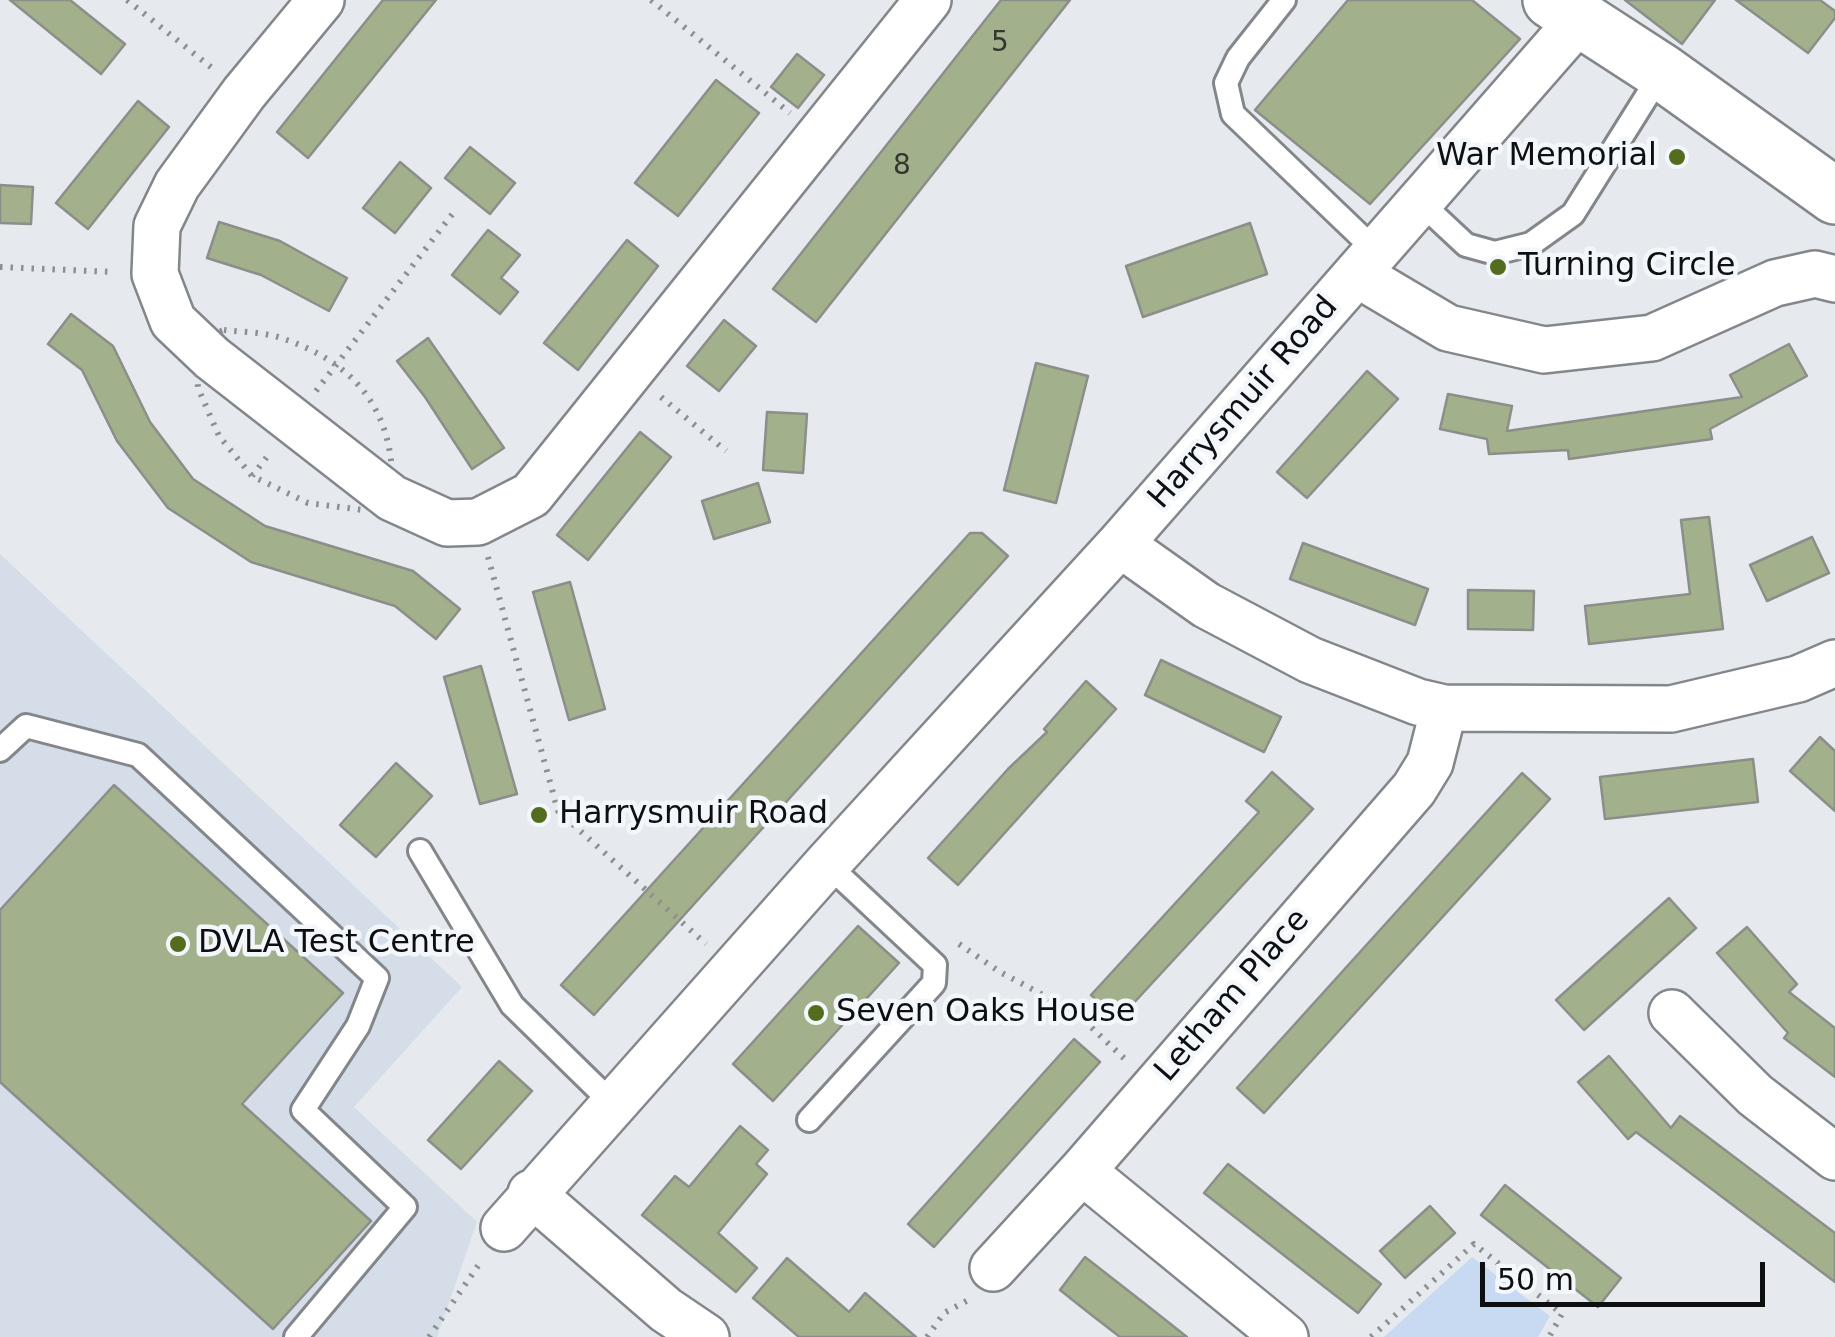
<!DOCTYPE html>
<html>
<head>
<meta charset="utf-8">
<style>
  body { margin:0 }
  #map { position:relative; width:1835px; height:1337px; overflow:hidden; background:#e6eaef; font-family:"DejaVu Sans",sans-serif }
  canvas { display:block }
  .scale { position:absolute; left:1480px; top:1262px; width:285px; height:45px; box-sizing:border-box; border:5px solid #0d0f10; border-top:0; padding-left:12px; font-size:30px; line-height:35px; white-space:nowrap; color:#0d0f10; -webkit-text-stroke:8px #f3f7fc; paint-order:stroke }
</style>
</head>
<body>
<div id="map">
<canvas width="1835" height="1337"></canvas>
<div class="scale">50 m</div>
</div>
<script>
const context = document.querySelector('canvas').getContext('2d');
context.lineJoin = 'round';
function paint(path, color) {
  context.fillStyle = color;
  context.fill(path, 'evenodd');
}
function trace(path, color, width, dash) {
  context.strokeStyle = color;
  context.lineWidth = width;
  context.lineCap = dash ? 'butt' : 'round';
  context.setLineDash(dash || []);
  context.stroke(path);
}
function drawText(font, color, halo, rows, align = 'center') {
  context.font = font + ' "DejaVu Sans",sans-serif';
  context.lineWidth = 9;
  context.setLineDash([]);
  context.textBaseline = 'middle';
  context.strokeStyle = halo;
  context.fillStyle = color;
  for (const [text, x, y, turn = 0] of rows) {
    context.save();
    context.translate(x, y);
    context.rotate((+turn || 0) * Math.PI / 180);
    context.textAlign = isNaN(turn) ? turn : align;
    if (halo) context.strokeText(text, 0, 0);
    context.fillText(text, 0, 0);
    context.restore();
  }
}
paint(new Path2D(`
  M 0,554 L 462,987 L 354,1107 L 477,1222 L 437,1337 L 0,1337 Z`), '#d4dde8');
paint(new Path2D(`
  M 1472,1257 L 1550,1316 L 1538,1337 L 1384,1337 Z`), '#c8daf1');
const building = new Path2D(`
  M 10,0 L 70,0 L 125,44 L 101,74 Z
  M 383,0 L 436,0 L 308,158 L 277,132 Z
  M 1001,0 L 1070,0 L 816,322 L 773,289 Z
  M 1348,0 L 1472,0 L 1520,39 L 1370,204 L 1255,110 Z
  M 1625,0 L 1715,0 L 1682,44 Z
  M 1736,0 L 1820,0 L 1835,11 L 1835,18 L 1808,53 Z
  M 797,54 L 824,75 L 798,108 L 771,87 Z
  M 716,80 L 759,113 L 678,216 L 635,183 Z
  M 138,101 L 169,127 L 88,229 L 56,203 Z
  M 470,147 L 515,183 L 490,214 L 445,178 Z
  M 400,162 L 431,188 L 395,233 L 363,208 Z
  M 0,185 L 33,187 L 31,224 L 0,223 Z
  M 219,222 L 280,241 L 347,278 L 329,311 L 261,275 L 207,258 Z
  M 1250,223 L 1267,274 L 1143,317 L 1126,266 Z
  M 488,230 L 520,255 L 501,278 L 518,292 L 500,314 L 452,275 Z
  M 627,240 L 658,266 L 578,370 L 544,343 Z
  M 71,314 L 113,346 L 150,422 L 193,479 L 265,526 L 413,571 L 460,609 L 436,639 L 395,606 L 251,562 L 168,508 L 117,441 L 82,370 L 48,344 Z
  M 724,320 L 756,346 L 719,391 L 687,366 Z
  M 428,338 L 504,448 L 472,469 L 425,397 L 397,361 Z
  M 1789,344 L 1807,376 L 1710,429 L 1712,439 L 1569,459 L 1568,450 L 1489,454 L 1487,439 L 1440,429 L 1448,394 L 1512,406 L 1507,431 L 1742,397 L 1730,375 Z
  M 1036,363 L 1088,376 L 1056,503 L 1004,490 Z
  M 1367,371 L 1398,399 L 1307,498 L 1277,472 Z
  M 767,412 L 807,414 L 803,473 L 763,470 Z
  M 640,432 L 671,457 L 588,560 L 557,535 Z
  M 758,483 L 770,522 L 714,539 L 702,501 Z
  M 1709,517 L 1723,629 L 1589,644 L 1585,606 L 1690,594 L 1681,520 Z
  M 970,533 L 982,533 L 1008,556 L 594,1015 L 561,985 Z
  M 1812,537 L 1829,573 L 1767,601 L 1750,565 Z
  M 1303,543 L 1428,589 L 1415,625 L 1290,579 Z
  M 570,582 L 605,709 L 569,720 L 533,592 Z
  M 1468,590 L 1534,591 L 1533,630 L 1468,629 Z
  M 1161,660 L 1281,717 L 1264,752 L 1145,695 Z
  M 481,666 L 517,794 L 480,804 L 444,677 Z
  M 1086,681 L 1116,709 L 958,885 L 928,858 L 1008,769 L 1047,732 L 1044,729 Z
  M 1820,737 L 1835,751 L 1835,811 L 1790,771 Z
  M 1753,759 L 1758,802 L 1605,819 L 1600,777 Z
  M 396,763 L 432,796 L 376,857 L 340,825 Z
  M 1272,772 L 1313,809 L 1118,1020 L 1091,995 L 1259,812 L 1246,801 Z
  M 1522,773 L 1550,799 L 1264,1113 L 1237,1088 Z
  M 114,785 L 343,993 L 242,1104 L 371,1221 L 273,1329 L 0,1082 L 0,910 Z
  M 1669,898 L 1696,928 L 1584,1030 L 1556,1000 Z
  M 858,926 L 899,963 L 773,1101 L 733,1064 Z
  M 1747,927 L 1797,984 L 1789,992 L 1835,1028 L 1835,1077 L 1784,1038 L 1788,1033 L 1717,953 Z
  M 1074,1039 L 1100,1062 L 934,1247 L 908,1224 Z
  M 1609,1056 L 1671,1128 L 1680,1116 L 1835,1233 L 1835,1282 L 1636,1132 L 1628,1139 L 1578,1082 Z
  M 499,1061 L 532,1091 L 461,1169 L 428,1140 Z
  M 740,1126 L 768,1150 L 756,1164 L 767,1174 L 718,1233 L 757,1268 L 736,1292 L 642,1215 L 675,1176 L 689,1187 Z
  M 1228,1164 L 1381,1284 L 1358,1313 L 1204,1193 Z
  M 1505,1185 L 1621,1278 L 1598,1307 L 1481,1215 Z
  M 1430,1206 L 1455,1233 L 1405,1278 L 1380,1251 Z
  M 1085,1257 L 1144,1303 L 1187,1337 L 1120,1337 L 1089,1313 L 1060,1290 Z
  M 787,1258 L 849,1312 L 865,1293 L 916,1337 L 799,1337 L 753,1298 Z`);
paint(building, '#a2b18b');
trace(building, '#8c8e89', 2.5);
const lane = new Path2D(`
  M 1284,0 L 1238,58 L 1226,83 L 1233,114 L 1377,252
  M 1420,202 L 1466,245 L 1495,253 L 1531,244 L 1573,214 L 1662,72
  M 0,750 L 26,726 L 138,755 L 377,978 L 358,1026 L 303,1110 L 405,1207 L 296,1337
  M 420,851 L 512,1005 L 612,1103
  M 809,1120 L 934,983 L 935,965 L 827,864`);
const street = new Path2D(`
  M 321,0 L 244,93 L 177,185 L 157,226 L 155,274 L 173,321 L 212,358 L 392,498 L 447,523 L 478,522 L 531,495 L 928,0
  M 1357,274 L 1448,328 L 1544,350 L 1652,338 L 1775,283 L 1815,274 L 1835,279
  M 1120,544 L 1206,605 L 1310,660 L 1418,702 L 1444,708 L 1671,709 L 1798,679 L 1835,663
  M 1672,1013 L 1755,1095 L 1835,1157
  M 1082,1171 L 1285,1337
  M 531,1193 L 666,1310 L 706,1337
  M 504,1228 L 827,864 L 1120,544 L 1579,20
  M 993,1268 L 1082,1171 L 1414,789 L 1430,763 L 1444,708`);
const secondary = new Path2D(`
  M 1551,0 L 1662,72 L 1835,196`);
trace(lane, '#83878b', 28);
trace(street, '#83878b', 50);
trace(secondary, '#83878b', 60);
trace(new Path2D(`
  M 127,0 L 212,68
  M 651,0 L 790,113
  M 0,267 L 114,272
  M 224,330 C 241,332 261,332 278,337 C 357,362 397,413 392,498 L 363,510 L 308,503 L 252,476 L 219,436 L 198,388 L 194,341 Z
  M 316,391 L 457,208
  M 661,397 L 726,451
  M 252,476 L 270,453
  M 488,557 L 558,811 L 706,944
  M 959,944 L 1000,972 L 1075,1012 L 1128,1062
  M 429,1337 L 482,1260
  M 927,1337 L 944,1313 L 970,1299
  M 1371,1337 L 1474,1244 L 1562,1314 L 1549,1337`), '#8d9093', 6, [2.5, 8]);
trace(lane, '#fff', 22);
trace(street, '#fff', 45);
trace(secondary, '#fff', 55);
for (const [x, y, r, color] of [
  [1677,157,10,"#546c1e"],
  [1498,267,10,"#546c1e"],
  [539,815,10,"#546c1e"],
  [178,944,10,"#546c1e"],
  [816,1013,10,"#546c1e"]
]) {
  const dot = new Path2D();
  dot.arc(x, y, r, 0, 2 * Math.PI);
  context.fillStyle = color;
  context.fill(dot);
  trace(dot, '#f3f7fc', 4);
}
drawText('28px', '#32382f', null, [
  ["5",1000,44],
  ["8",902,167]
]);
drawText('32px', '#0d0f10', '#f3f7fc', [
  ["War Memorial",1657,157,"right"],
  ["Turning Circle",1518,267],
  ["Harrysmuir Road",559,815],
  ["DVLA Test Centre",198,944],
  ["Seven Oaks House",836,1013]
], 'left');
drawText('32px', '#0d0f10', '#f3f7fc', [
  ["Harrysmuir Road",1244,403,-49],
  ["Letham Place",1233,996,-49]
]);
</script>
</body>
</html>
